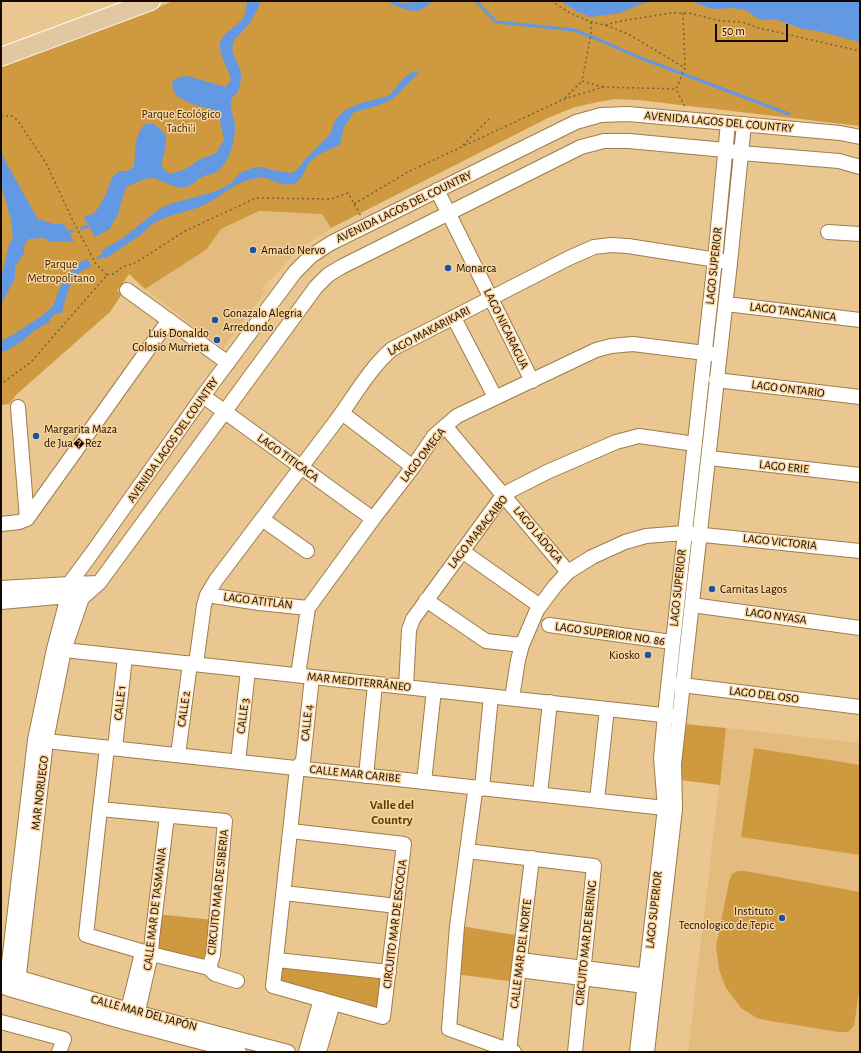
<!DOCTYPE html>
<html>
<head>
<meta charset="utf-8">
<style>
  body { margin:0 }
  #map { position:relative; width:861px; height:1053px; overflow:hidden; background:#eac691; font-family:"Alegreya Sans",sans-serif }
  canvas { display:block }
  .frame { position:absolute; inset:0; border:2px solid #160900; pointer-events:none }
  .scale { position:absolute; left:715px; top:24px; width:73px; height:18px; box-sizing:border-box; border:2px solid #160900; border-top:0; padding-left:5px; font-size:12px; line-height:14px; white-space:nowrap; color:#160900; -webkit-text-stroke:3px #f7d39e; paint-order:stroke }
</style>
</head>
<body>
<div id="map">
<canvas width="861" height="1053"></canvas>
<div class="frame"></div>
<div class="scale">50 m</div>
</div>
<script>
const context = document.querySelector('canvas').getContext('2d');
context.lineJoin = 'round';
function paint(path, color) {
  context.fillStyle = color;
  context.fill(path, 'evenodd');
}
function trace(path, color, width, dash) {
  context.strokeStyle = color;
  context.lineWidth = width;
  context.lineCap = dash ? 'butt' : 'round';
  context.setLineDash(dash || []);
  context.stroke(path);
}
function drawText(font, color, halo, rows, align = 'center') {
  context.font = font + ' "Alegreya Sans",sans-serif';
  context.lineWidth = 3;
  context.setLineDash([]);
  context.textBaseline = 'middle';
  context.strokeStyle = halo;
  context.fillStyle = color;
  for (const [text, x, y, turn = 0] of rows) {
    context.save();
    context.translate(x, y);
    context.rotate((+turn || 0) * Math.PI / 180);
    context.textAlign = isNaN(turn) ? turn : align;
    if (halo) context.strokeText(text, 0, 0);
    context.fillText(text, 0, 0);
    context.restore();
  }
}
paint(new Path2D(`
  M 259,211 L 323,214 L 331,228 L 298,250 L 262,289 L 266,291 L 223,348 L 145,289 L 206,250 L 221,229 Z
  M 726,728 L 860,743 L 860,1052 L 688,1052 Z`), '#e3bb7f');
paint(new Path2D(`
  M 174,1 L 860,1 L 860,126 L 638,100 L 615,99 L 598,102 L 575,107 L 548,118 L 331,228 L 322,214 L 259,211 L 221,229 L 206,250 L 145,289 L 129,274 L 117,291 L 122,294 L 110,312 L 17,394 L 9,404 L 1,405 L 1,66 Z
  M 684,724 L 726,728 L 720,785 L 680,780 Z
  M 754,748 L 860,765 L 860,855 L 741,837 Z
  M 738,871 L 745,871 L 860,892 L 860,984 L 854,1026 L 848,1032 L 839,1032 L 770,1021 L 757,1018 L 741,1008 L 726,988 L 719,969 L 716,946 L 729,882 L 732,874 Z
  M 156,914 L 214,920 L 207,963 L 152,950 Z
  M 461,926 L 521,936 L 516,982 L 455,974 Z
  M 276,955 L 389,966 L 384,1013 L 273,983 Z`), '#cf993f');
paint(new Path2D(`
  M 247,1 L 261,1 C 258,9 253,18 248,25 C 244,31 234,37 233,44 C 230,56 241,64 241,75 C 241,80 240,89 237,93 C 234,96 231,97 231,103 C 230,110 235,119 235,127 C 235,141 230,161 218,171 C 214,174 209,174 204,176 C 199,178 196,182 192,184 C 178,194 165,179 151,178 C 143,178 134,184 126,187 L 117,217 L 113,222 L 110,229 L 95,237 L 84,217 L 94,213 L 99,207 L 107,192 L 112,177 L 119,171 L 126,171 L 134,167 C 136,151 133,137 145,124 L 154,124 L 166,135 C 166,139 166,144 165,148 C 164,161 156,165 170,174 L 186,169 L 200,159 L 215,154 L 224,140 L 219,116 L 214,110 L 192,104 L 177,96 L 173,89 L 172,82 L 179,77 L 187,76 L 226,87 L 231,80 C 229,70 220,57 220,47 C 219,32 238,28 244,16 C 246,12 246,6 247,1 Z
  M 386,1 L 397,1 L 402,3 L 433,1 C 429,4 424,8 420,10 C 409,13 395,5 386,1 Z
  M 560,1 L 653,1 L 641,4 L 620,13 L 591,17 L 578,12 Z
  M 690,1 L 860,1 L 860,42 L 818,31 L 803,29 L 775,19 L 760,20 L 746,10 L 731,8 L 716,9 L 709,8 Z
  M 412,72 L 419,72 L 393,99 L 377,106 L 354,112 L 344,127 L 340,145 C 329,150 318,153 309,163 C 305,169 303,179 295,183 C 282,189 271,176 258,178 C 239,180 225,193 210,202 C 194,211 174,213 158,221 C 150,225 146,231 139,236 L 105,259 L 101,251 L 123,238 L 159,209 L 170,204 L 217,191 L 231,183 L 240,173 L 255,167 L 261,167 L 273,170 L 292,173 L 297,170 L 305,159 L 310,155 L 328,136 L 332,131 L 333,125 L 336,119 L 345,110 L 361,103 L 385,97 L 391,94 L 403,79 Z
  M 1,148 L 4,159 L 38,219 L 54,224 L 64,224 L 74,242 L 49,242 L 45,238 L 29,239 L 24,245 L 24,253 L 15,267 L 15,278 L 1,305 L 1,278 L 9,245 L 13,237 L 11,220 L 1,184 Z
  M 87,259 L 92,267 C 70,271 67,294 62,313 L 54,314 L 49,322 L 34,331 L 21,342 L 6,351 L 1,351 L 1,341 C 11,337 45,315 52,307 C 55,303 56,297 58,292 C 64,278 72,265 87,259 Z`), '#6398e2');
trace(new Path2D(`
  M 476,1 L 496,22 L 574,30 L 602,41 L 638,57 L 789,114
  M 82,228 L 89,226
  M 69,232 L 72,231
  M 98,258 L 103,255`), '#6398e2', 3);
const minor = new Path2D(`
  M 437,190 L 532,381
  M 828,232 L 860,234
  M 127,290 L 228,363
  M 726,304 L 860,320
  M 454,318 L 495,397
  M 716,380 L 860,397
  M 203,396 L 373,519
  M 18,407 L 27,519
  M 342,413 L 413,467
  M 445,426 L 568,572
  M 709,458 L 860,475
  M 262,519 L 307,551
  M 1,524 L 19,522 L 27,519 L 169,320
  M 462,551 L 540,606
  M 1,588 L 69,584 L 99,583
  M 207,595 L 259,603 L 308,608
  M 426,600 L 486,641 L 522,645
  M 1,602 L 68,596 L 76,597
  M 692,605 L 860,628
  M 549,625 L 672,642
  M 55,649 L 672,716
  M 196,664 L 204,605 L 207,595 L 216,580 C 256,527 296,474 336,421 C 354,397 369,369 392,349 L 569,258 L 594,247 L 611,245 L 628,246 L 723,261
  M 298,675 L 308,608 L 373,519 L 413,467 L 434,436 L 457,416 L 596,350 L 611,346 L 633,344 L 713,354
  M 674,684 L 860,707
  M 406,687 L 409,630 L 413,619 L 504,494 L 547,472 L 616,442 L 639,436 L 695,444
  M 512,698 L 518,660 L 522,645 L 537,610 L 555,586 L 568,572 L 592,557 L 625,542 L 646,536 L 684,533 L 860,551
  M 37,740 L 674,809
  M 115,748 L 125,657
  M 178,755 L 190,663
  M 238,762 L 248,670
  M 366,776 L 375,684
  M 424,782 L 434,690
  M 540,794 L 550,702
  M 597,800 L 607,709
  M 100,809 L 225,821 L 213,955 L 209,968 L 151,954 L 86,935 Z
  M 100,809 L 107,748
  M 291,831 L 404,844 L 383,1017 L 273,986 L 297,768 L 303,761 L 312,677
  M 467,851 L 475,792 L 482,788 L 491,696
  M 284,893 L 397,906
  M 277,960 L 389,972
  M 520,960 L 656,977
  M 209,968 L 215,974 L 237,981
  M 519,970 L 653,987
  M 10,975 L 139,1013 L 288,1052
  M 6,988 L 35,740 L 54,649 L 68,596 L 69,584 L 92,553 L 203,396 L 295,272 L 311,256 L 331,243 L 576,122 L 601,115 L 628,114 L 840,133 L 860,137
  M 9,989 L 124,1022 L 239,1052
  M 17,991 L 46,741 L 64,650 L 82,598 L 99,583 L 316,287 L 328,275 L 341,267 L 581,147 L 604,141 L 629,141 L 725,150 L 741,153 L 839,161 L 860,167
  M 126,1018 L 142,953
  M 136,1020 L 151,954 L 152,939 L 167,816
  M 1,1022 L 64,1039 L 59,1052
  M 509,1051 L 532,858
  M 306,1052 L 321,999
  M 319,1052 L 333,1003
  M 514,1052 L 449,1029 L 457,926 L 467,851 L 594,866 L 575,1052
  M 637,1052 L 665,808 L 661,758 L 665,715 L 715,259 L 728,123
  M 647,1052 L 675,809 L 674,764 L 730,263 L 744,124`);
const major = new Path2D(`
  M 1,57 L 151,1`);
trace(minor, '#9e7d4a', 16);
trace(major, '#fff', 20);
trace(new Path2D(`
  M 551,1 L 570,13 L 594,23 L 605,25 L 621,21 L 671,13 L 689,13 L 721,21 L 742,22 L 759,28 L 860,51
  M 683,13 L 685,68 L 676,89 L 685,107
  M 591,22 L 591,34 L 582,81 L 603,87
  M 606,25 L 630,35 L 685,68
  M 565,98 L 582,81
  M 1,116 L 12,116 L 18,121 L 46,163 L 74,223 L 96,264 L 107,275 L 31,362 L 1,384
  M 463,145 L 491,117
  M 354,204 L 408,172 L 564,99 L 603,87 L 676,89
  M 107,275 L 114,274 L 122,267 L 137,262 L 185,231 L 256,198 L 331,199 L 348,193 L 361,216`), '#776042', 1.5, [2, 3]);
trace(minor, '#fff', 14);
trace(major, '#e2c8a1', 18);
for (const [x, y, r, color] of [
  [253,250,4,"#1655a5"],
  [448,268,4,"#1655a5"],
  [215,320,4,"#1655a5"],
  [217,340,4,"#1655a5"],
  [36,436,4,"#1655a5"],
  [712,589,4,"#1655a5"],
  [648,655,4,"#1655a5"],
  [782,918,4,"#1655a5"]
]) {
  const dot = new Path2D();
  dot.arc(x, y, r, 0, 2 * Math.PI);
  context.fillStyle = color;
  context.fill(dot);
  trace(dot, '#f7d39e', 1.5);
}
drawText('12px', '#3b2500', '#f7d39e', [
  ["Parque Ecológico",181,114],
  ["Tachi'i",181,128],
  ["Parque",61,264],
  ["Metropolitano",61,278]
]);
drawText('12px', '#160900', '#f7d39e', [
  ["AVENIDA LAGOS DEL COUNTRY",719,122,5],
  ["AVENIDA LAGOS DEL COUNTRY",404,207,-26],
  ["LAGO SUPERIOR",714,266,-84],
  ["LAGO TANGANICA",793,312,7],
  ["LAGO NICARAGUA",506,329,64],
  ["LAGO MAKARIKARI",429,331,-28],
  ["LAGO ONTARIO",788,389,7],
  ["AVENIDA LAGOS DEL COUNTRY",173,440,-55],
  ["LAGO OMEGA",423,455,-52],
  ["LAGO TITICACA",288,458,36],
  ["LAGO ERIE",784,467,6],
  ["LAGO MARACAIBO",478,532,-52],
  ["LAGO LÁDOGA",538,535,50],
  ["LAGO VICTORIA",780,542,6],
  ["LAGO SUPERIOR",678,588,-84],
  ["LAGO ATITLÁN",258,601,7],
  ["LAGO NYASA",776,616,8],
  ["LAGO SUPERIOR NO. 86",610,634,8],
  ["MAR MEDITERRÁNEO",359,682,6],
  ["LAGO DEL OSO",764,695,7],
  ["CALLE 1",120,703,-84],
  ["CALLE 2",184,709,-82],
  ["CALLE 3",243,716,-83],
  ["CALLE 4",307,723,-84],
  ["CALLE MAR CARIBE",355,774,6],
  ["MAR NORUEGO",40,793,-83],
  ["CIRCUITO MAR DE SIBERIA",218,892,-84],
  ["CALLE MAR DE TASMANIA",155,909,-83],
  ["LAGO SUPERIOR",654,910,-84],
  ["CIRCUITO MAR DE ESCOCIA",395,924,-83],
  ["CIRCUITO MAR DE BERING",586,943,-84],
  ["CALLE MAR DEL NORTE",521,954,-83],
  ["CALLE MAR DEL JAPÓN",144,1013,15]
]);
drawText('12px', '#160900', '#f7d39e', [
  ["Amado Nervo",261,250],
  ["Monarca",456,268],
  ["Gonazalo Alegria",223,313],
  ["Arredondo",223,327],
  ["Luis Donaldo",209,333,"right"],
  ["Colosio Murrieta",209,347,"right"],
  ["Margarita Maza",44,429],
  ["de Jua�Rez",44,443],
  ["Carnitas Lagos",720,589],
  ["Kiosko",640,655,"right"],
  ["Instituto",774,911,"right"],
  ["Tecnologico de Tepic",774,925,"right"]
], 'left');
drawText('bold 13px', '#5b3d02', '#f7d39e', [
  ["Valle del",392,805],
  ["Country",392,820]
]);
</script>
</body>
</html>
